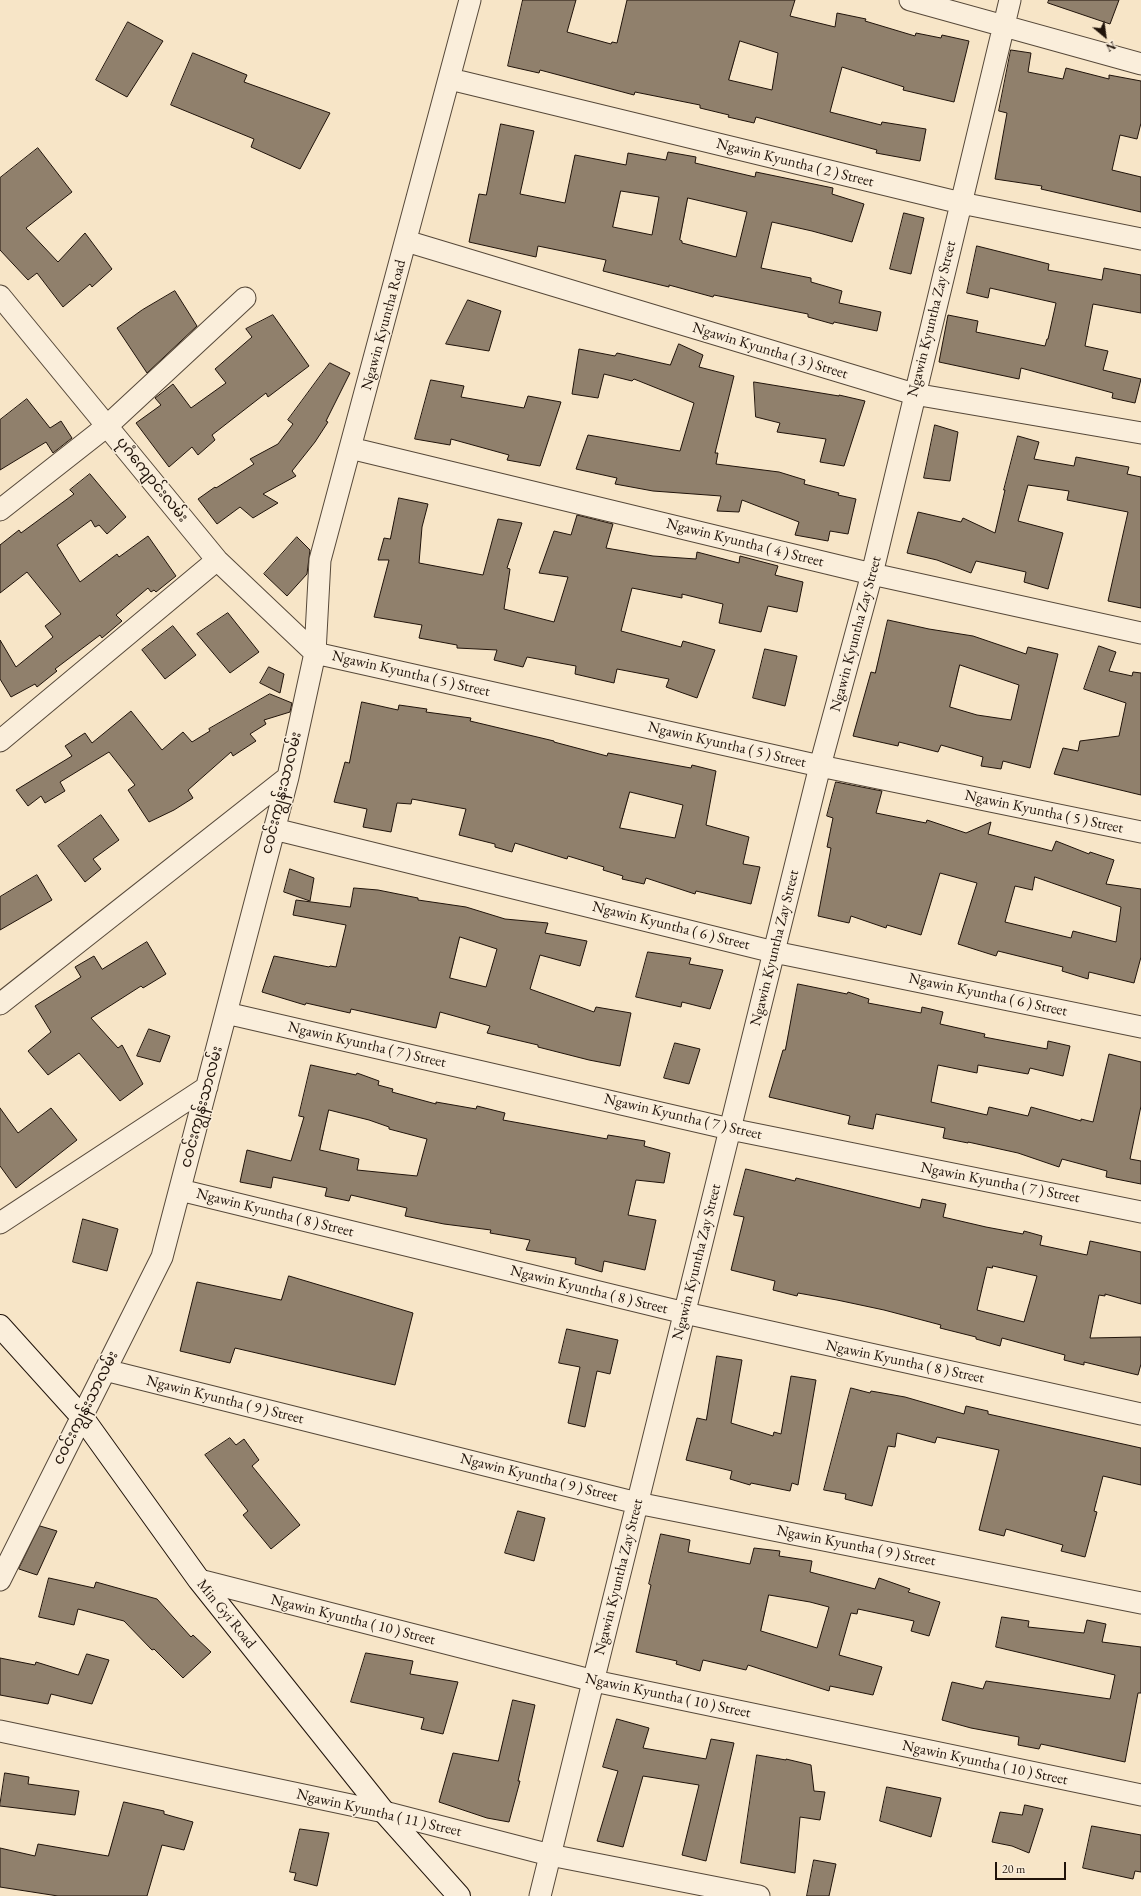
<!DOCTYPE html>
<html>
<head>
<meta charset="utf-8">
<style>
  body { margin:0 }
  #map { position:relative; width:1141px; height:1896px; overflow:hidden; background:#f7e5c7; font-family:"EB Garamond",serif }
  canvas { display:block }
  .north { position:absolute; left:1085px; top:16px; width:40px; height:40px; -webkit-text-stroke:3px #faeedb; paint-order:stroke; rotate:151deg; font-size:11px; font-weight:700; line-height:16px; text-align:center; color:#20130a }
  .north::after { content:''; display:block; margin:auto; width:14px; height:18px; background:#20130a; clip-path:polygon(50% 0,100% 100%,50% 72%,0 100%) }
  .scale { position:absolute; left:995px; top:1862px; width:71px; height:18px; box-sizing:border-box; border:2px solid #20130a; border-top:0; padding-left:5px; font-size:12px; line-height:14px; white-space:nowrap; color:#20130a; -webkit-text-stroke:3px #faeedb; paint-order:stroke }
</style>
</head>
<body>
<div id="map">
<canvas width="1141" height="1896"></canvas>
<div class="north">N</div>
<div class="scale">20 m</div>
</div>
<script>
const context = document.querySelector('canvas').getContext('2d');
context.lineJoin = 'round';
function paint(path, color) {
  context.fillStyle = color;
  context.fill(path, 'evenodd');
}
function trace(path, color, width, dash) {
  context.strokeStyle = color;
  context.lineWidth = width;
  context.lineCap = dash ? 'butt' : 'round';
  context.setLineDash(dash || []);
  context.stroke(path);
}
function drawText(font, color, halo, rows, align = 'center') {
  context.font = font + ' "EB Garamond","Noto Sans Myanmar",serif';
  context.lineWidth = 3;
  context.setLineDash([]);
  context.textBaseline = 'middle';
  context.strokeStyle = halo;
  context.fillStyle = color;
  for (const [text, x, y, turn = 0] of rows) {
    context.save();
    context.translate(x, y);
    context.rotate((+turn || 0) * Math.PI / 180);
    context.textAlign = isNaN(turn) ? turn : align;
    if (halo) context.strokeText(text, 0, 0);
    context.fillText(text, 0, 0);
    context.restore();
  }
}
const building = new Path2D(`
  M 523,0 L 576,0 L 567,32 L 611,44 L 612,42 L 617,43 L 627,0 L 795,0 L 790,16 L 835,27 L 837,13 L 866,19 L 865,21 L 915,36 L 916,33 L 941,38 L 942,35 L 969,41 L 954,102 L 903,90 L 904,87 L 842,67 L 830,112 L 881,125 L 882,122 L 926,129 L 920,161 L 876,153 L 877,150 L 756,117 L 754,123 L 728,117 L 729,115 L 700,108 L 700,105 L 635,92 L 634,95 L 540,70 L 539,73 L 508,66 ZM 740,41 L 778,53 L 772,90 L 729,80 Z
  M 1049,0 L 1119,0 L 1110,24 L 1048,3 Z
  M 128,22 L 163,41 L 127,97 L 96,80 Z
  M 1011,50 L 1031,53 L 1028,72 L 1063,79 L 1066,68 L 1109,79 L 1109,75 L 1141,81 L 1141,123 L 1137,139 L 1120,135 L 1112,170 L 1141,177 L 1141,212 L 1041,189 L 1042,186 L 995,179 L 1007,113 L 999,111 Z
  M 193,53 L 247,75 L 244,82 L 330,113 L 300,169 L 251,147 L 254,139 L 171,105 Z
  M 501,124 L 534,131 L 520,194 L 565,203 L 575,155 L 626,165 L 628,153 L 666,160 L 668,152 L 696,157 L 695,163 L 755,177 L 756,172 L 833,188 L 832,194 L 864,204 L 852,242 L 812,231 L 772,222 L 761,268 L 811,278 L 811,282 L 842,291 L 839,303 L 881,312 L 877,331 L 834,322 L 833,324 L 808,317 L 808,314 L 714,295 L 713,297 L 669,285 L 669,287 L 603,271 L 606,260 L 538,246 L 536,257 L 469,242 L 479,194 L 486,195 ZM 621,191 L 659,197 L 652,235 L 613,227 ZM 688,198 L 747,212 L 736,257 L 682,243 L 682,241 L 680,240 Z
  M 38,148 L 72,192 L 26,228 L 58,262 L 85,233 L 112,269 L 92,287 L 90,284 L 63,307 L 37,273 L 28,280 L 0,250 L 0,178 Z
  M 904,213 L 924,218 L 911,274 L 890,269 Z
  M 977,246 L 1049,264 L 1048,270 L 1102,280 L 1104,268 L 1141,275 L 1141,313 L 1093,304 L 1085,346 L 1108,351 L 1103,370 L 1141,379 L 1135,403 L 1112,398 L 1113,393 L 1021,368 L 1019,379 L 939,362 L 948,315 L 978,321 L 976,332 L 1045,346 L 1047,339 L 1048,339 L 1056,303 L 990,288 L 988,298 L 967,293 Z
  M 175,291 L 197,326 L 147,373 L 117,328 L 142,310 Z
  M 468,300 L 501,311 L 489,351 L 446,344 Z
  M 273,315 L 309,366 L 268,397 L 266,393 L 212,435 L 215,440 L 198,455 L 192,447 L 169,467 L 136,423 L 161,405 L 155,398 L 173,384 L 191,408 L 226,383 L 215,369 L 252,337 L 246,329 Z
  M 679,344 L 703,355 L 699,367 L 734,376 L 715,453 L 718,453 L 716,464 L 779,472 L 805,480 L 804,484 L 839,493 L 838,495 L 856,499 L 848,534 L 830,531 L 828,541 L 795,535 L 799,522 L 742,500 L 739,512 L 717,511 L 721,496 L 653,491 L 615,484 L 617,478 L 576,469 L 588,435 L 680,451 L 694,403 L 634,379 L 632,381 L 604,374 L 598,398 L 572,394 L 579,349 L 615,356 L 617,353 L 670,365 Z
  M 330,363 L 350,373 L 326,421 L 328,422 L 315,442 L 292,471 L 296,476 L 263,494 L 278,503 L 253,518 L 240,507 L 217,524 L 198,499 L 215,487 L 216,488 L 254,464 L 250,459 L 278,444 L 293,424 L 288,420 Z
  M 431,380 L 464,386 L 461,397 L 524,408 L 528,396 L 561,402 L 540,466 L 507,460 L 509,455 L 451,439 L 450,445 L 415,439 Z
  M 754,382 L 839,396 L 839,395 L 865,401 L 844,466 L 820,462 L 826,439 L 777,432 L 780,423 L 756,417 Z
  M 27,399 L 50,428 L 61,421 L 72,438 L 53,453 L 46,442 L 0,470 L 0,420 Z
  M 935,425 L 958,432 L 950,481 L 924,478 Z
  M 1018,436 L 1039,442 L 1034,459 L 1074,466 L 1076,457 L 1129,467 L 1127,474 L 1141,477 L 1141,608 L 1108,601 L 1128,512 L 1067,500 L 1069,491 L 1028,485 L 1018,521 L 1063,533 L 1048,589 L 1024,582 L 1026,572 L 976,561 L 971,573 L 937,560 L 907,553 L 918,512 L 961,522 L 963,518 L 995,533 L 1005,490 L 1004,490 Z
  M 90,474 L 126,517 L 107,534 L 99,525 L 95,527 L 91,520 L 57,545 L 80,582 L 117,554 L 119,557 L 148,536 L 176,576 L 156,592 L 154,590 L 151,592 L 148,588 L 116,615 L 122,621 L 102,638 L 100,635 L 55,669 L 57,671 L 37,687 L 35,684 L 11,697 L 0,679 L 0,640 L 16,667 L 53,637 L 45,626 L 61,614 L 27,572 L 0,593 L 0,545 L 19,530 L 21,533 L 74,494 L 70,490 Z
  M 399,498 L 428,504 L 422,527 L 419,563 L 483,575 L 498,519 L 522,523 L 507,568 L 510,569 L 504,609 L 554,622 L 568,577 L 539,573 L 554,531 L 571,535 L 577,515 L 613,524 L 606,548 L 653,556 L 696,559 L 697,552 L 739,563 L 740,556 L 778,566 L 775,575 L 803,582 L 797,612 L 768,606 L 761,632 L 719,623 L 723,604 L 682,594 L 682,598 L 632,588 L 621,631 L 681,647 L 683,641 L 715,650 L 697,698 L 666,687 L 669,679 L 617,669 L 614,683 L 575,674 L 576,666 L 527,657 L 523,667 L 494,660 L 497,650 L 457,648 L 457,645 L 419,638 L 422,625 L 374,617 L 389,560 L 378,560 L 384,538 L 390,539 Z
  M 297,537 L 310,550 L 307,574 L 287,596 L 264,574 Z
  M 228,613 L 259,652 L 230,673 L 197,634 Z
  M 888,620 L 929,629 L 973,636 L 1026,654 L 1028,647 L 1058,654 L 1030,768 L 1003,761 L 1001,769 L 981,766 L 983,757 L 941,745 L 938,752 L 899,742 L 898,746 L 853,736 L 871,672 L 875,673 ZM 960,665 L 1019,685 L 1011,720 L 977,715 L 950,707 Z
  M 173,626 L 196,655 L 165,679 L 142,650 Z
  M 1099,646 L 1116,652 L 1109,671 L 1132,676 L 1133,672 L 1141,673 L 1141,795 L 1054,774 L 1063,748 L 1078,751 L 1080,741 L 1119,736 L 1126,703 L 1084,689 Z
  M 765,649 L 797,656 L 785,706 L 753,698 Z
  M 269,667 L 284,674 L 280,693 L 260,683 Z
  M 270,694 L 292,703 L 290,712 L 264,720 L 266,724 L 250,734 L 256,741 L 233,756 L 231,752 L 188,790 L 193,798 L 174,810 L 149,822 L 128,790 L 135,785 L 109,752 L 60,782 L 65,791 L 45,803 L 41,796 L 28,806 L 16,790 L 72,756 L 65,746 L 85,733 L 92,743 L 131,711 L 162,750 L 183,732 L 192,742 L 210,731 L 209,729 Z
  M 362,702 L 398,710 L 399,705 L 427,709 L 426,712 L 471,718 L 470,721 L 554,741 L 554,742 L 607,756 L 608,753 L 691,768 L 692,765 L 716,771 L 706,825 L 749,837 L 743,864 L 760,867 L 751,904 L 696,891 L 695,894 L 646,878 L 644,884 L 622,879 L 623,876 L 603,870 L 604,867 L 568,856 L 567,859 L 515,843 L 512,852 L 495,847 L 495,844 L 459,835 L 466,809 L 412,799 L 411,804 L 397,803 L 391,832 L 363,827 L 367,809 L 334,802 L 345,762 L 349,763 ZM 630,792 L 683,805 L 675,838 L 620,828 Z
  M 836,782 L 882,791 L 876,813 L 926,823 L 927,820 L 966,833 L 991,822 L 988,834 L 1052,851 L 1056,841 L 1089,854 L 1090,852 L 1114,860 L 1106,884 L 1141,889 L 1141,957 L 1134,983 L 1089,972 L 1088,979 L 1062,971 L 1063,967 L 998,951 L 996,956 L 958,944 L 977,883 L 940,873 L 921,935 L 887,925 L 886,928 L 851,916 L 849,923 L 818,916 L 831,848 L 827,847 L 833,818 L 827,816 ZM 1035,877 L 1121,907 L 1116,942 L 1073,931 L 1071,938 L 1005,922 L 1015,886 L 1032,890 Z
  M 101,815 L 119,840 L 93,859 L 101,869 L 85,882 L 58,846 Z
  M 290,869 L 314,878 L 310,901 L 284,892 Z
  M 37,875 L 52,900 L 0,930 L 0,897 Z
  M 354,888 L 378,890 L 418,898 L 418,900 L 466,907 L 505,919 L 548,923 L 545,933 L 587,941 L 580,966 L 540,955 L 530,989 L 594,1012 L 596,1007 L 631,1013 L 620,1066 L 589,1060 L 538,1047 L 538,1045 L 487,1033 L 490,1026 L 440,1012 L 436,1028 L 351,1009 L 350,1013 L 306,1003 L 305,1005 L 262,992 L 274,956 L 329,967 L 330,966 L 336,967 L 346,925 L 293,915 L 296,900 L 350,907 ZM 460,937 L 497,949 L 486,987 L 450,978 Z
  M 147,942 L 166,974 L 143,988 L 141,986 L 91,1018 L 118,1048 L 122,1045 L 143,1084 L 120,1101 L 79,1053 L 48,1075 L 28,1051 L 51,1032 L 35,1006 L 81,977 L 75,967 L 94,956 L 102,969 Z
  M 648,952 L 691,958 L 689,964 L 723,970 L 710,1009 L 682,1002 L 681,1007 L 636,997 Z
  M 798,984 L 847,994 L 848,992 L 869,999 L 868,1003 L 921,1013 L 922,1007 L 943,1012 L 940,1024 L 985,1034 L 984,1037 L 1047,1049 L 1048,1041 L 1070,1046 L 1063,1076 L 1030,1068 L 1028,1074 L 978,1065 L 977,1073 L 938,1065 L 931,1102 L 987,1115 L 989,1107 L 1028,1116 L 1031,1107 L 1081,1121 L 1081,1119 L 1093,1122 L 1109,1054 L 1141,1062 L 1141,1106 L 1130,1159 L 1141,1161 L 1141,1184 L 1106,1177 L 1107,1171 L 1062,1159 L 1059,1167 L 1018,1153 L 968,1142 L 968,1143 L 943,1138 L 945,1128 L 876,1114 L 873,1129 L 848,1124 L 850,1116 L 769,1097 L 783,1050 L 785,1050 Z
  M 149,1029 L 170,1036 L 160,1062 L 137,1056 Z
  M 675,1043 L 700,1049 L 689,1084 L 664,1078 Z
  M 311,1065 L 356,1075 L 357,1073 L 379,1081 L 378,1085 L 393,1089 L 392,1092 L 436,1104 L 436,1102 L 476,1109 L 477,1106 L 505,1113 L 503,1120 L 607,1139 L 608,1135 L 645,1141 L 644,1146 L 670,1153 L 664,1183 L 636,1180 L 628,1215 L 656,1220 L 645,1270 L 604,1261 L 602,1272 L 575,1264 L 576,1258 L 526,1250 L 530,1240 L 490,1233 L 491,1230 L 444,1224 L 405,1216 L 407,1208 L 351,1195 L 349,1201 L 325,1196 L 327,1188 L 273,1177 L 271,1188 L 240,1182 L 247,1150 L 291,1161 L 304,1117 L 299,1116 ZM 329,1110 L 369,1120 L 389,1127 L 389,1129 L 427,1139 L 417,1176 L 357,1170 L 359,1159 L 320,1150 Z
  M 0,1108 L 18,1133 L 51,1108 L 77,1140 L 16,1188 L 0,1166 Z
  M 746,1169 L 795,1181 L 796,1178 L 920,1208 L 922,1199 L 946,1204 L 943,1217 L 986,1227 L 1023,1234 L 1024,1231 L 1042,1236 L 1040,1245 L 1087,1255 L 1090,1241 L 1141,1252 L 1141,1304 L 1105,1294 L 1105,1296 L 1099,1295 L 1090,1338 L 1141,1337 L 1141,1364 L 1138,1375 L 1084,1362 L 1084,1365 L 1064,1360 L 1065,1355 L 1002,1338 L 1000,1346 L 976,1339 L 976,1337 L 940,1328 L 941,1325 L 884,1310 L 837,1300 L 798,1293 L 797,1296 L 773,1290 L 775,1281 L 731,1270 L 744,1217 L 734,1215 ZM 993,1266 L 1037,1276 L 1024,1322 L 977,1310 L 987,1267 L 992,1268 Z
  M 83,1219 L 118,1229 L 107,1271 L 73,1262 Z
  M 289,1276 L 413,1313 L 395,1385 L 235,1348 L 230,1363 L 180,1351 L 197,1282 L 281,1300 Z
  M 567,1329 L 618,1340 L 610,1374 L 597,1371 L 585,1427 L 568,1423 L 580,1367 L 559,1363 Z
  M 717,1356 L 742,1360 L 731,1423 L 773,1436 L 774,1432 L 781,1434 L 791,1376 L 816,1380 L 798,1485 L 792,1483 L 790,1491 L 751,1483 L 750,1485 L 730,1479 L 732,1471 L 686,1460 L 697,1418 L 706,1420 Z
  M 851,1388 L 870,1393 L 871,1391 L 905,1397 L 964,1414 L 966,1406 L 988,1411 L 988,1414 L 1141,1448 L 1141,1485 L 1103,1476 L 1094,1511 L 1097,1512 L 1085,1557 L 1061,1551 L 1063,1545 L 1006,1529 L 1004,1536 L 979,1530 L 999,1450 L 937,1437 L 935,1443 L 897,1433 L 895,1447 L 888,1446 L 872,1506 L 845,1499 L 846,1494 L 824,1490 Z
  M 230,1438 L 236,1445 L 244,1439 L 259,1460 L 252,1466 L 300,1525 L 271,1549 L 243,1515 L 248,1511 L 205,1455 Z
  M 518,1511 L 545,1518 L 534,1561 L 505,1553 Z
  M 40,1526 L 57,1531 L 37,1575 L 19,1569 Z
  M 661,1534 L 690,1540 L 688,1552 L 750,1564 L 754,1548 L 780,1551 L 779,1556 L 812,1561 L 810,1572 L 875,1589 L 879,1578 L 910,1589 L 908,1592 L 940,1602 L 929,1636 L 911,1631 L 914,1621 L 858,1609 L 857,1614 L 851,1613 L 839,1655 L 882,1667 L 873,1695 L 830,1686 L 829,1691 L 748,1665 L 746,1670 L 703,1660 L 700,1671 L 676,1664 L 677,1661 L 636,1652 L 651,1585 L 649,1584 ZM 769,1595 L 810,1602 L 829,1607 L 817,1648 L 761,1631 Z
  M 49,1578 L 94,1588 L 96,1582 L 157,1599 L 191,1637 L 193,1635 L 211,1652 L 183,1678 L 154,1649 L 152,1650 L 124,1621 L 78,1609 L 74,1625 L 39,1617 Z
  M 1002,1617 L 1029,1621 L 1028,1627 L 1084,1633 L 1087,1620 L 1106,1624 L 1102,1642 L 1141,1647 L 1141,1693 L 1138,1693 L 1125,1762 L 1041,1744 L 1039,1749 L 1018,1745 L 1019,1737 L 971,1728 L 942,1720 L 952,1682 L 983,1689 L 986,1681 L 1110,1699 L 1115,1675 L 996,1647 Z
  M 366,1653 L 413,1661 L 410,1674 L 458,1682 L 443,1734 L 421,1729 L 424,1718 L 351,1702 Z
  M 87,1654 L 109,1660 L 92,1704 L 51,1694 L 48,1704 L 0,1695 L 0,1658 L 35,1665 L 36,1662 L 78,1675 Z
  M 513,1700 L 535,1705 L 518,1781 L 520,1781 L 509,1822 L 487,1818 L 439,1802 L 453,1753 L 498,1761 Z
  M 617,1719 L 649,1728 L 643,1748 L 706,1759 L 711,1739 L 734,1743 L 706,1861 L 682,1855 L 699,1785 L 643,1776 L 623,1847 L 597,1841 L 618,1771 L 603,1767 Z
  M 757,1755 L 786,1760 L 786,1759 L 811,1765 L 814,1791 L 825,1792 L 820,1820 L 800,1817 L 795,1873 L 741,1863 Z
  M 5,1773 L 29,1777 L 28,1784 L 79,1791 L 75,1815 L 0,1806 Z
  M 887,1787 L 941,1798 L 931,1837 L 880,1821 Z
  M 124,1802 L 164,1811 L 164,1814 L 193,1822 L 184,1850 L 162,1845 L 147,1896 L 58,1896 L 0,1887 L 0,1848 L 35,1856 L 38,1844 L 108,1856 Z
  M 1025,1805 L 1043,1809 L 1029,1853 L 1012,1846 L 992,1842 L 1000,1812 L 1022,1815 Z
  M 1092,1826 L 1141,1835 L 1141,1872 L 1135,1871 L 1133,1879 L 1083,1868 Z
  M 300,1829 L 329,1833 L 317,1886 L 294,1880 L 296,1873 L 290,1872 Z
  M 814,1860 L 836,1864 L 829,1896 L 807,1896 Z`);
paint(building, '#90806c');
trace(building, '#20130a', 1);
const minor = new Path2D(`
  M 910,0 L 1141,64
  M 450,79 L 961,203 L 1141,239
  M 406,241 L 914,394 L 1141,433
  M 0,296 L 217,560 L 315,653
  M 350,448 L 872,574 L 1141,633
  M 0,510 L 107,426 L 245,298
  M 315,653 L 820,766 L 1141,832
  M 0,741 L 217,560
  M 274,829 L 774,952 L 1141,1027
  M 0,1004 L 288,777
  M 226,1013 L 730,1129 L 1141,1212
  M 180,1190 L 685,1313 L 1141,1414
  M 0,1223 L 207,1087
  M 105,1370 L 637,1503 L 1141,1603
  M 0,1580 L 162,1257 L 288,777 L 315,653 L 320,560 L 470,0
  M 199,1580 L 594,1681 L 1141,1795
  M 0,1731 L 384,1812 L 550,1855 L 759,1896
  M 540,1896 L 820,766 L 872,574 L 1010,0`);
const secondary = new Path2D(`
  M 0,1326 L 82,1417 L 199,1580 L 384,1812 L 459,1896`);
trace(minor, '#564839', 23);
trace(secondary, '#20130a', 24);
trace(minor, '#faeedb', 21);
trace(secondary, '#faeedb', 22);
drawText('15px', '#20130a', '#faeedb', [
  ["Ngawin Kyuntha ( 2 ) Street",795,163,14],
  ["Ngawin Kyuntha Zay Street",932,319,-76],
  ["Ngawin Kyuntha Road",384,325,-75],
  ["Ngawin Kyuntha ( 3 ) Street",770,351,17],
  ["ပုဂံကျောင်းလမ်း",152,480,51],
  ["Ngawin Kyuntha ( 4 ) Street",745,543,14],
  ["Ngawin Kyuntha Zay Street",856,634,-75],
  ["Ngawin Kyuntha ( 5 ) Street",411,674,13],
  ["Ngawin Kyuntha ( 5 ) Street",727,745,13],
  ["ငဝင်းကျွန်းသာလမ်း",282,793,-76],
  ["Ngawin Kyuntha ( 5 ) Street",1044,812,12],
  ["Ngawin Kyuntha ( 6 ) Street",671,926,14],
  ["Ngawin Kyuntha Zay Street",775,948,-76],
  ["Ngawin Kyuntha ( 6 ) Street",988,995,12],
  ["Ngawin Kyuntha ( 7 ) Street",367,1045,13],
  ["ငဝင်းကျွန်းသာလမ်း",202,1107,-75],
  ["Ngawin Kyuntha ( 7 ) Street",683,1117,13],
  ["Ngawin Kyuntha ( 7 ) Street",1000,1183,11],
  ["Ngawin Kyuntha ( 8 ) Street",275,1213,14],
  ["Ngawin Kyuntha Zay Street",697,1262,-76],
  ["Ngawin Kyuntha ( 8 ) Street",589,1290,14],
  ["Ngawin Kyuntha ( 8 ) Street",905,1362,12],
  ["Ngawin Kyuntha ( 9 ) Street",225,1400,14],
  ["ငဝင်းကျွန်းသာလမ်း",86,1408,-63],
  ["Ngawin Kyuntha ( 9 ) Street",539,1478,14],
  ["Ngawin Kyuntha ( 9 ) Street",856,1546,11],
  ["Ngawin Kyuntha Zay Street",619,1577,-76],
  ["Min Gyi Road",226,1614,51],
  ["Ngawin Kyuntha ( 10 ) Street",353,1620,14],
  ["Ngawin Kyuntha ( 10 ) Street",668,1696,12],
  ["Ngawin Kyuntha ( 10 ) Street",985,1763,12],
  ["Ngawin Kyuntha ( 11 ) Street",379,1813,13]
]);
</script>
</body>
</html>
